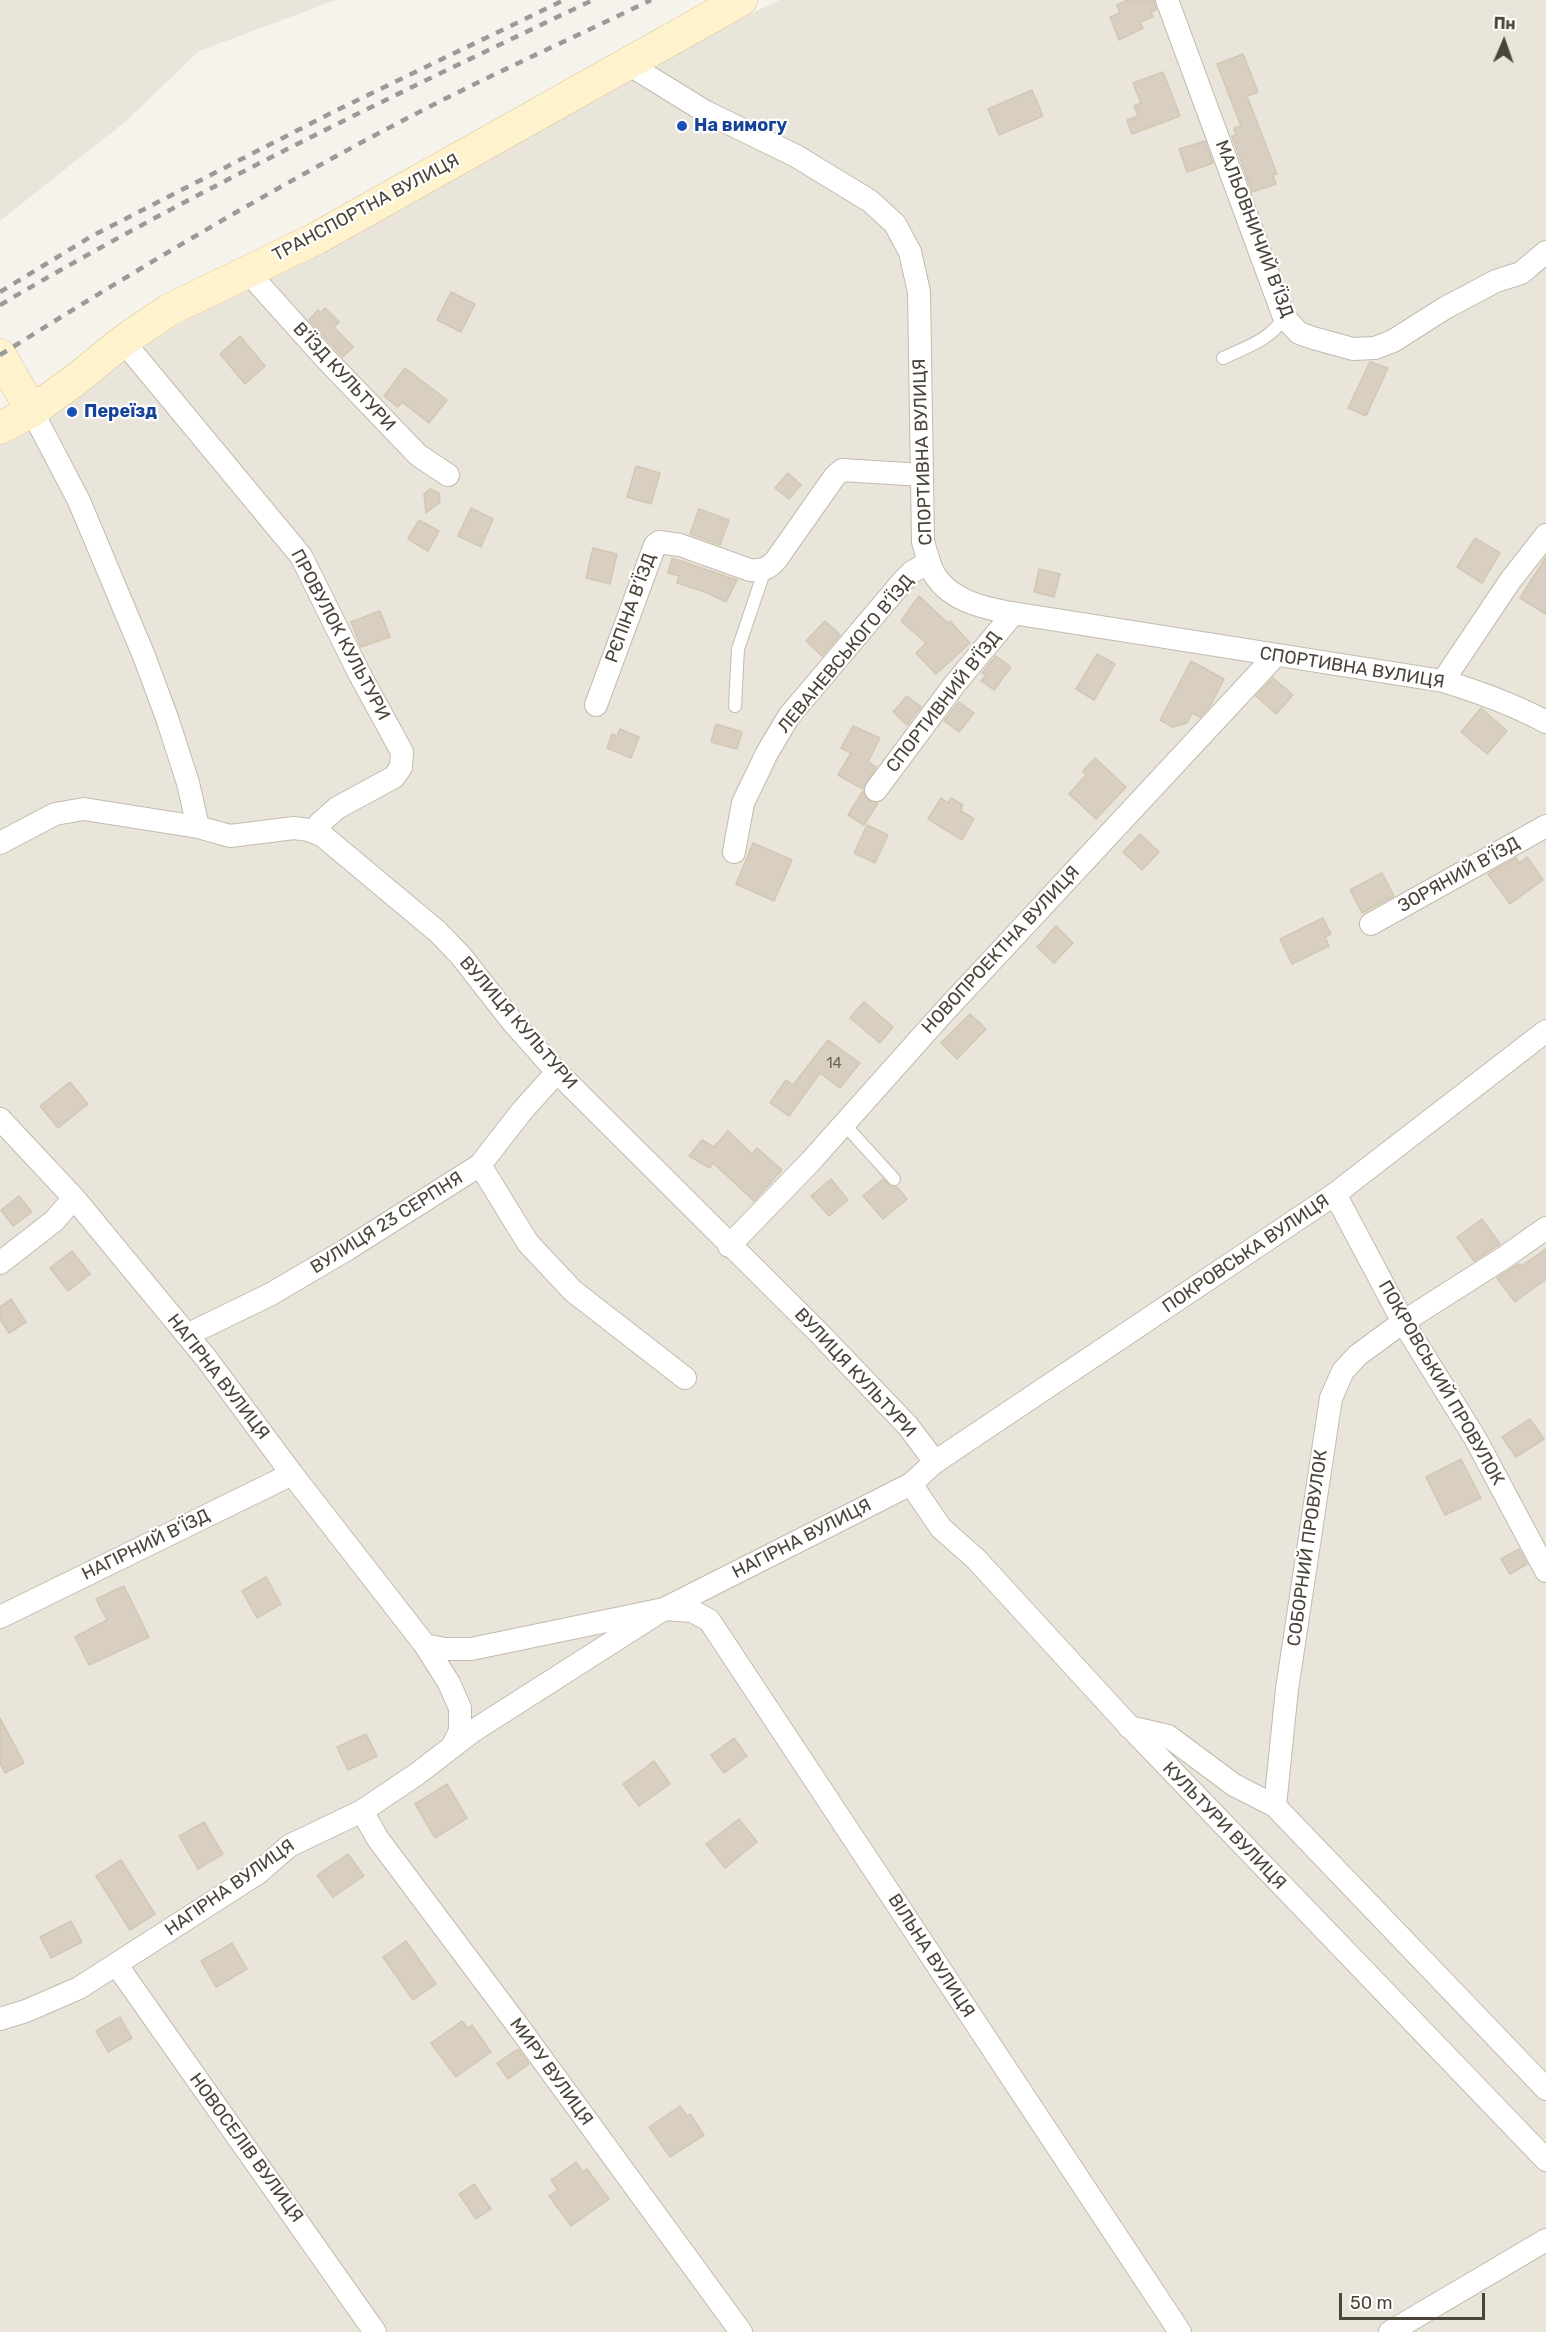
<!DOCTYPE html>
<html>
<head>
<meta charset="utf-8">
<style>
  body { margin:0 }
  #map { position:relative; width:1546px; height:2332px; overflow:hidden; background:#f6f3ec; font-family:Rubik,sans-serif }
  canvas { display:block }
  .north { position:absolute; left:1474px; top:12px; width:60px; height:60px; -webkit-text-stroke:4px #fff; paint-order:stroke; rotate:2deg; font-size:16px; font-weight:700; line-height:24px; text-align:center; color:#4b4439 }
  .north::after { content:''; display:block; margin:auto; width:21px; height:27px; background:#4b4439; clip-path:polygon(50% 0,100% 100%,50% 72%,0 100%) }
  .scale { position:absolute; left:1339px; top:2293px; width:146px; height:27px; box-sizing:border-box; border:3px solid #4b4439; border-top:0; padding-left:8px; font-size:18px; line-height:21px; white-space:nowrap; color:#4b4439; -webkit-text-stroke:4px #fff; paint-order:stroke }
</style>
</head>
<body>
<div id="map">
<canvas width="1546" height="2332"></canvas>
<div class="north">Пн</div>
<div class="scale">50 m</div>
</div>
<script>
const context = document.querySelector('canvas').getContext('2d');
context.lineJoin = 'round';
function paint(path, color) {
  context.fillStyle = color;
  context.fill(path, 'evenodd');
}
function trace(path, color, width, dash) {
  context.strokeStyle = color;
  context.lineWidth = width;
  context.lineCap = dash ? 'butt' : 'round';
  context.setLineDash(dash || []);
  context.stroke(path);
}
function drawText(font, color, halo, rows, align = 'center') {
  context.font = font + ' Rubik,sans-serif';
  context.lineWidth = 4.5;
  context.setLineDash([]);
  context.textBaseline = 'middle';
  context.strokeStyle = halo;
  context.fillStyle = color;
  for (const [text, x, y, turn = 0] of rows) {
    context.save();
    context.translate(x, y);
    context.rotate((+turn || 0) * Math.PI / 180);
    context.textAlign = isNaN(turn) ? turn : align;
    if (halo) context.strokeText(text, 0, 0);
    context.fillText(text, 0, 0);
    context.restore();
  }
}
paint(new Path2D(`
  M 0,0 L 336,0 L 199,51 L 126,121 L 0,221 Z
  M 780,0 L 1546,0 L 1546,2332 L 0,2332 L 0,432 L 42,413 L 258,273 L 643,64 Z`), '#eae5da');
const building = new Path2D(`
  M 1128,0 L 1154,0 L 1156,10 L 1151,12 L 1153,17 L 1140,22 L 1143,28 L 1119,40 L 1110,17 L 1120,13 L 1117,5 Z
  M 1243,54 L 1258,92 L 1247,96 L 1277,174 L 1273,175 L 1276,184 L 1252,192 L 1232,136 L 1236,135 L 1234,128 L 1241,126 L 1217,64 Z
  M 1163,72 L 1180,116 L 1132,134 L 1127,120 L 1138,116 L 1134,106 L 1141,103 L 1133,83 Z
  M 1032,90 L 1043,116 L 999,135 L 988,109 Z
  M 1205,141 L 1213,163 L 1187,172 L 1179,149 Z
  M 451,292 L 475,304 L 461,332 L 437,320 Z
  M 325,308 L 339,322 L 334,327 L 353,347 L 343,357 L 309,320 L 318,310 L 320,313 Z
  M 240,336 L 265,366 L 245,384 L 220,354 Z
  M 1370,362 L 1388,368 L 1366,416 L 1348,408 Z
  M 405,368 L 447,400 L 429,423 L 402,402 L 398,407 L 384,396 Z
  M 636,466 L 660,473 L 651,504 L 627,497 Z
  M 788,473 L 801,485 L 789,499 L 775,488 Z
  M 430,489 L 439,493 L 440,502 L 426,513 L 424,494 Z
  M 471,508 L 493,519 L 481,547 L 458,536 Z
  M 699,509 L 729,520 L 720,545 L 690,534 Z
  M 419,520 L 439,531 L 428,551 L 408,539 Z
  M 1475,538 L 1500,553 L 1482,583 L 1457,567 Z
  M 593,548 L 617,554 L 610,584 L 586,578 Z
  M 1546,557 L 1546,614 L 1520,598 Z
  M 672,558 L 737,580 L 726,602 L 705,592 L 677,583 L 679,576 L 668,573 Z
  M 1039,569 L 1060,574 L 1054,597 L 1034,592 Z
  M 919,596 L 948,623 L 950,621 L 970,643 L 936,674 L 916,653 L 926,643 L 901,621 Z
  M 380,611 L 390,637 L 361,647 L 351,622 Z
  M 825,621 L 840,635 L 822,656 L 806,641 Z
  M 1097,654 L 1115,664 L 1094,700 L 1076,689 Z
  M 996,656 L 1011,667 L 994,690 L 981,681 L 986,675 L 982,673 Z
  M 1191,661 L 1224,679 L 1210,706 L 1200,717 L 1192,713 L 1187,723 L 1173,727 L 1160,720 Z
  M 1273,678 L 1293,695 L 1276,714 L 1256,696 Z
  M 907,696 L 921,707 L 907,725 L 893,712 Z
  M 959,702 L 974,713 L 959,732 L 944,721 Z
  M 1481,708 L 1507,731 L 1487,754 L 1461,732 Z
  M 716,724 L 742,732 L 737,749 L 711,742 Z
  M 853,726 L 880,738 L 868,762 L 876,767 L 863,789 L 838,775 L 851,753 L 841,748 Z
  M 620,729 L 639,737 L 631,758 L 607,748 L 612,734 L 617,736 Z
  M 1095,758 L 1126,787 L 1096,819 L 1069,794 L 1086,775 L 1083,771 Z
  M 863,791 L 868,800 L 878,803 L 864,825 L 848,815 Z
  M 941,798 L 948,803 L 951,798 L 963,805 L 960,810 L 974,819 L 962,840 L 928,819 Z
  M 867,825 L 888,835 L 875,863 L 854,853 Z
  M 1140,834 L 1159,852 L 1142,870 L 1123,852 Z
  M 753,843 L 792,860 L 774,901 L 736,884 Z
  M 1527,857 L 1543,880 L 1510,904 L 1488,874 L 1516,858 L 1519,863 Z
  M 1382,873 L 1394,896 L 1362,913 L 1350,890 Z
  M 1323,918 L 1331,934 L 1325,937 L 1329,946 L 1292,964 L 1280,939 Z
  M 1056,926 L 1073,943 L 1054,963 L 1037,947 Z
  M 864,1002 L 893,1027 L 880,1043 L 850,1018 Z
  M 970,1014 L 986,1029 L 957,1059 L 941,1043 Z
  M 828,1040 L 860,1063 L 840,1088 L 820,1073 L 789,1116 L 770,1103 L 786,1080 L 793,1085 Z
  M 70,1082 L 88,1104 L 58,1128 L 40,1106 Z
  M 728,1131 L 752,1154 L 757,1148 L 782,1170 L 754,1201 L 713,1163 L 710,1168 L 689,1156 L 702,1140 L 714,1147 Z
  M 831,1179 L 848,1200 L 829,1216 L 811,1196 Z
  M 883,1179 L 891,1187 L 897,1187 L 907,1199 L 883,1219 L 863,1196 Z
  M 19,1196 L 32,1212 L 13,1226 L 1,1210 Z
  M 1482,1219 L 1500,1244 L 1474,1261 L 1457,1237 Z
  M 1546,1249 L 1546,1279 L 1515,1302 L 1497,1278 L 1519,1264 L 1521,1266 Z
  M 72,1251 L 90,1274 L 68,1291 L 50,1268 Z
  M 11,1299 L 26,1322 L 9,1333 L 0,1319 L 0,1307 Z
  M 1530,1419 L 1544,1439 L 1516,1457 L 1502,1437 Z
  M 1461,1459 L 1481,1498 L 1445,1515 L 1426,1477 Z
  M 1519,1549 L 1527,1564 L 1510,1574 L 1501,1559 Z
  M 266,1577 L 281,1604 L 257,1618 L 242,1591 Z
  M 124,1586 L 149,1637 L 89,1665 L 75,1637 L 107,1620 L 96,1599 Z
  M 0,1718 L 24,1763 L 5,1773 L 0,1763 Z
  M 366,1734 L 377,1756 L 348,1770 L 337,1747 Z
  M 734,1738 L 747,1756 L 724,1773 L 711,1755 Z
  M 654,1761 L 670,1784 L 639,1806 L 623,1784 Z
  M 447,1784 L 467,1818 L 435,1838 L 415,1804 Z
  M 739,1819 L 757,1842 L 725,1868 L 706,1844 Z
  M 204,1822 L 223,1854 L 198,1869 L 179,1836 Z
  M 348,1854 L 364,1876 L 333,1897 L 317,1875 Z
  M 121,1860 L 155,1914 L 130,1930 L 96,1876 Z
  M 71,1921 L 82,1942 L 51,1958 L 40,1937 Z
  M 406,1941 L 436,1984 L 413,2000 L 383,1957 Z
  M 232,1943 L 247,1969 L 216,1987 L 201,1961 Z
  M 120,2017 L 132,2038 L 108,2052 L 96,2031 Z
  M 462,2021 L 468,2028 L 472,2025 L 491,2052 L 456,2077 L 431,2043 Z
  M 518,2049 L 529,2064 L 508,2079 L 497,2063 Z
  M 680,2106 L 687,2116 L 690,2114 L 704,2135 L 670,2157 L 649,2127 Z
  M 576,2162 L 583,2172 L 587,2169 L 609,2199 L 571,2226 L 549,2196 L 558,2190 L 551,2180 Z
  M 474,2184 L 491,2209 L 476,2219 L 459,2194 Z`);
paint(building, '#d8cfc1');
trace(building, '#d3c7b4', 1.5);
const lane = new Path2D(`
  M 1223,358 C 1246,347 1271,340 1284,317
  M 735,706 L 738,649 L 765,569
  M 844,1124 L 894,1179`);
const street = new Path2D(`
  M 1167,0 L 1284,317 L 1299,333 L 1313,338 L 1353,349 L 1375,348 L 1393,341 L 1445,308 L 1496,281 L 1521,273 L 1546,252
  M 628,64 L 706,112 L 796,156 L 870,201 L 895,224 L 910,252 L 919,292 L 923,542 C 927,553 929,567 936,577 C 952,600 980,607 1006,612 L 1443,681 C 1479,692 1513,704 1546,722
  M 247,271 L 326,359 L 418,455 L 448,475
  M 123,341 L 301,556 L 360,675 L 402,752 L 401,767 L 394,777 L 337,808 L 320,823 L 313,832
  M 32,411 L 79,501 L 144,656 L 167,718 L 188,783 L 198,827
  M 1443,681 L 1510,581 L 1546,535
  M 596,705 L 655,545 L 659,542 L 680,545 L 750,570 C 762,571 768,569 776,560 L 835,476 L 842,470 L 922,475
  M 876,790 L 954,685 L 1013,614
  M 0,843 L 55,814 L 84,809 L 198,827 L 230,836 L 294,828 L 309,830 L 323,836 L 438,932 L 461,956 L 511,1020 L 557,1072 L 819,1333 L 908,1426 L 935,1462
  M 734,852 L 743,803 L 767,753 L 789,716 L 903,581 L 912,572 L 929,562
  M 1371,924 L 1546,826
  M 0,1119 L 74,1198 L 206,1358 L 292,1474 L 425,1645 L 449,1683 L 460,1708 L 460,1731 L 453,1745
  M 480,1165 L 528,1243 L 573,1291 L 685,1378
  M 1335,1194 L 1403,1322 L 1475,1438 L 1546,1571
  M 729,1246 L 811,1161 L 943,1013 L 1275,656
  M 0,1263 L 54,1221 L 74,1198
  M 187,1335 L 271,1294 L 346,1250 L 480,1165 L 522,1111 L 557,1072
  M 911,1484 L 941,1528 L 976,1559 L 1129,1726 L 1546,2160
  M 0,1617 L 292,1474
  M 425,1645 L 444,1649 L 471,1649 L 664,1609 L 692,1611 L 709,1620 L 1180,2332
  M 1129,1727 L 1168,1736 L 1234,1785 L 1275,1806 L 1546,2089
  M 1275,1806 L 1287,1689 L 1331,1398 L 1343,1371 L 1358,1355 L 1403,1322 L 1505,1257 L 1546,1228
  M 362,1811 L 378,1839 L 515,2022 L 741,2332
  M 116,1964 L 375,2332
  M 0,2019 L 26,2011 L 79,1988 L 258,1873 L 289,1846 L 362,1811 L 417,1774 L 473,1731 L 664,1609 L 911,1484 L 935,1462 L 1335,1194 L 1546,1031
  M 1390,2332 L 1546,2240`);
const secondary = new Path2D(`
  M 0,355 L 32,411
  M 0,428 L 32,411 L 78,378 L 123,341 L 169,310 L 317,238 L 741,0`);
trace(lane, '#c2bbae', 14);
trace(street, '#c2bbae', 24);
trace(secondary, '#d6c79b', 33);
trace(lane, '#fff', 12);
trace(street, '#fff', 22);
trace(secondary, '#fff3cd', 32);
trace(new Path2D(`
  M 0,292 L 92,236 L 335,111 L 564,0
  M 0,305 C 192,192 392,96 593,0
  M 0,355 C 139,268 281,183 427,108 C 501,70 577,36 651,0`), '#9a9a9a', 4.5, [8, 8]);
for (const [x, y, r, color] of [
  [682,126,6,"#1a4fb4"],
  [72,412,6,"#1a4fb4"]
]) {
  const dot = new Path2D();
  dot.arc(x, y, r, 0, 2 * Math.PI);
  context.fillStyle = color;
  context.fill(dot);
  trace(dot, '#fff', 2);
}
drawText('15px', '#6e675b', null, [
  ["14",834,1064]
]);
drawText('bold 18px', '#164399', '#fff', [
  ["На вимогу",694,126],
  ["Переїзд",84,412]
], 'left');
drawText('18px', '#4b4439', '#fff', [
  ["ТРАНСПОРТНА ВУЛИЦЯ",366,208,-28],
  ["МАЛЬОВНИЧИЙ В’ЇЗД",1254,229,69],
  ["В’ЇЗД КУЛЬТУРИ",344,377,47],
  ["СПОРТИВНА ВУЛИЦЯ",923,452,-92],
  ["РЄПІНА В’ЇЗД",631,608,-70],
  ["ПРОВУЛОК КУЛЬТУРИ",340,635,62],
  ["ЛЕВАНЕВСЬКОГО В’ЇЗД",846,654,-50],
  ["СПОРТИВНА ВУЛИЦЯ",1352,668,9],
  ["СПОРТИВНИЙ В’ЇЗД",944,702,-52],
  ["ЗОРЯНИЙ В’ЇЗД",1459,875,-29],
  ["НОВОПРОЕКТНА ВУЛИЦЯ",1001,950,-47],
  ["ВУЛИЦЯ КУЛЬТУРИ",518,1023,49],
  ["ВУЛИЦЯ 23 СЕРПНЯ",387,1223,-32],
  ["ПОКРОВСЬКА ВУЛИЦЯ",1246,1254,-34],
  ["ВУЛИЦЯ КУЛЬТУРИ",855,1373,47],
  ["НАГІРНА ВУЛИЦЯ",218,1377,52],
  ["ПОКРОВСЬКИЙ ПРОВУЛОК",1441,1383,60],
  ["НАГІРНА ВУЛИЦЯ",802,1539,-27],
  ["НАГІРНИЙ В’ЇЗД",146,1545,-26],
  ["СОБОРНИЙ ПРОВУЛОК",1308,1548,-82],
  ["КУЛЬТУРИ ВУЛИЦЯ",1224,1826,46],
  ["НАГІРНА ВУЛИЦЯ",230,1888,-35],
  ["ВІЛЬНА ВУЛИЦЯ",931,1956,57],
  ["МИРУ ВУЛИЦЯ",551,2072,54],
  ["НОВОСЕЛІВ ВУЛИЦЯ",246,2148,54]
]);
</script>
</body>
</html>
